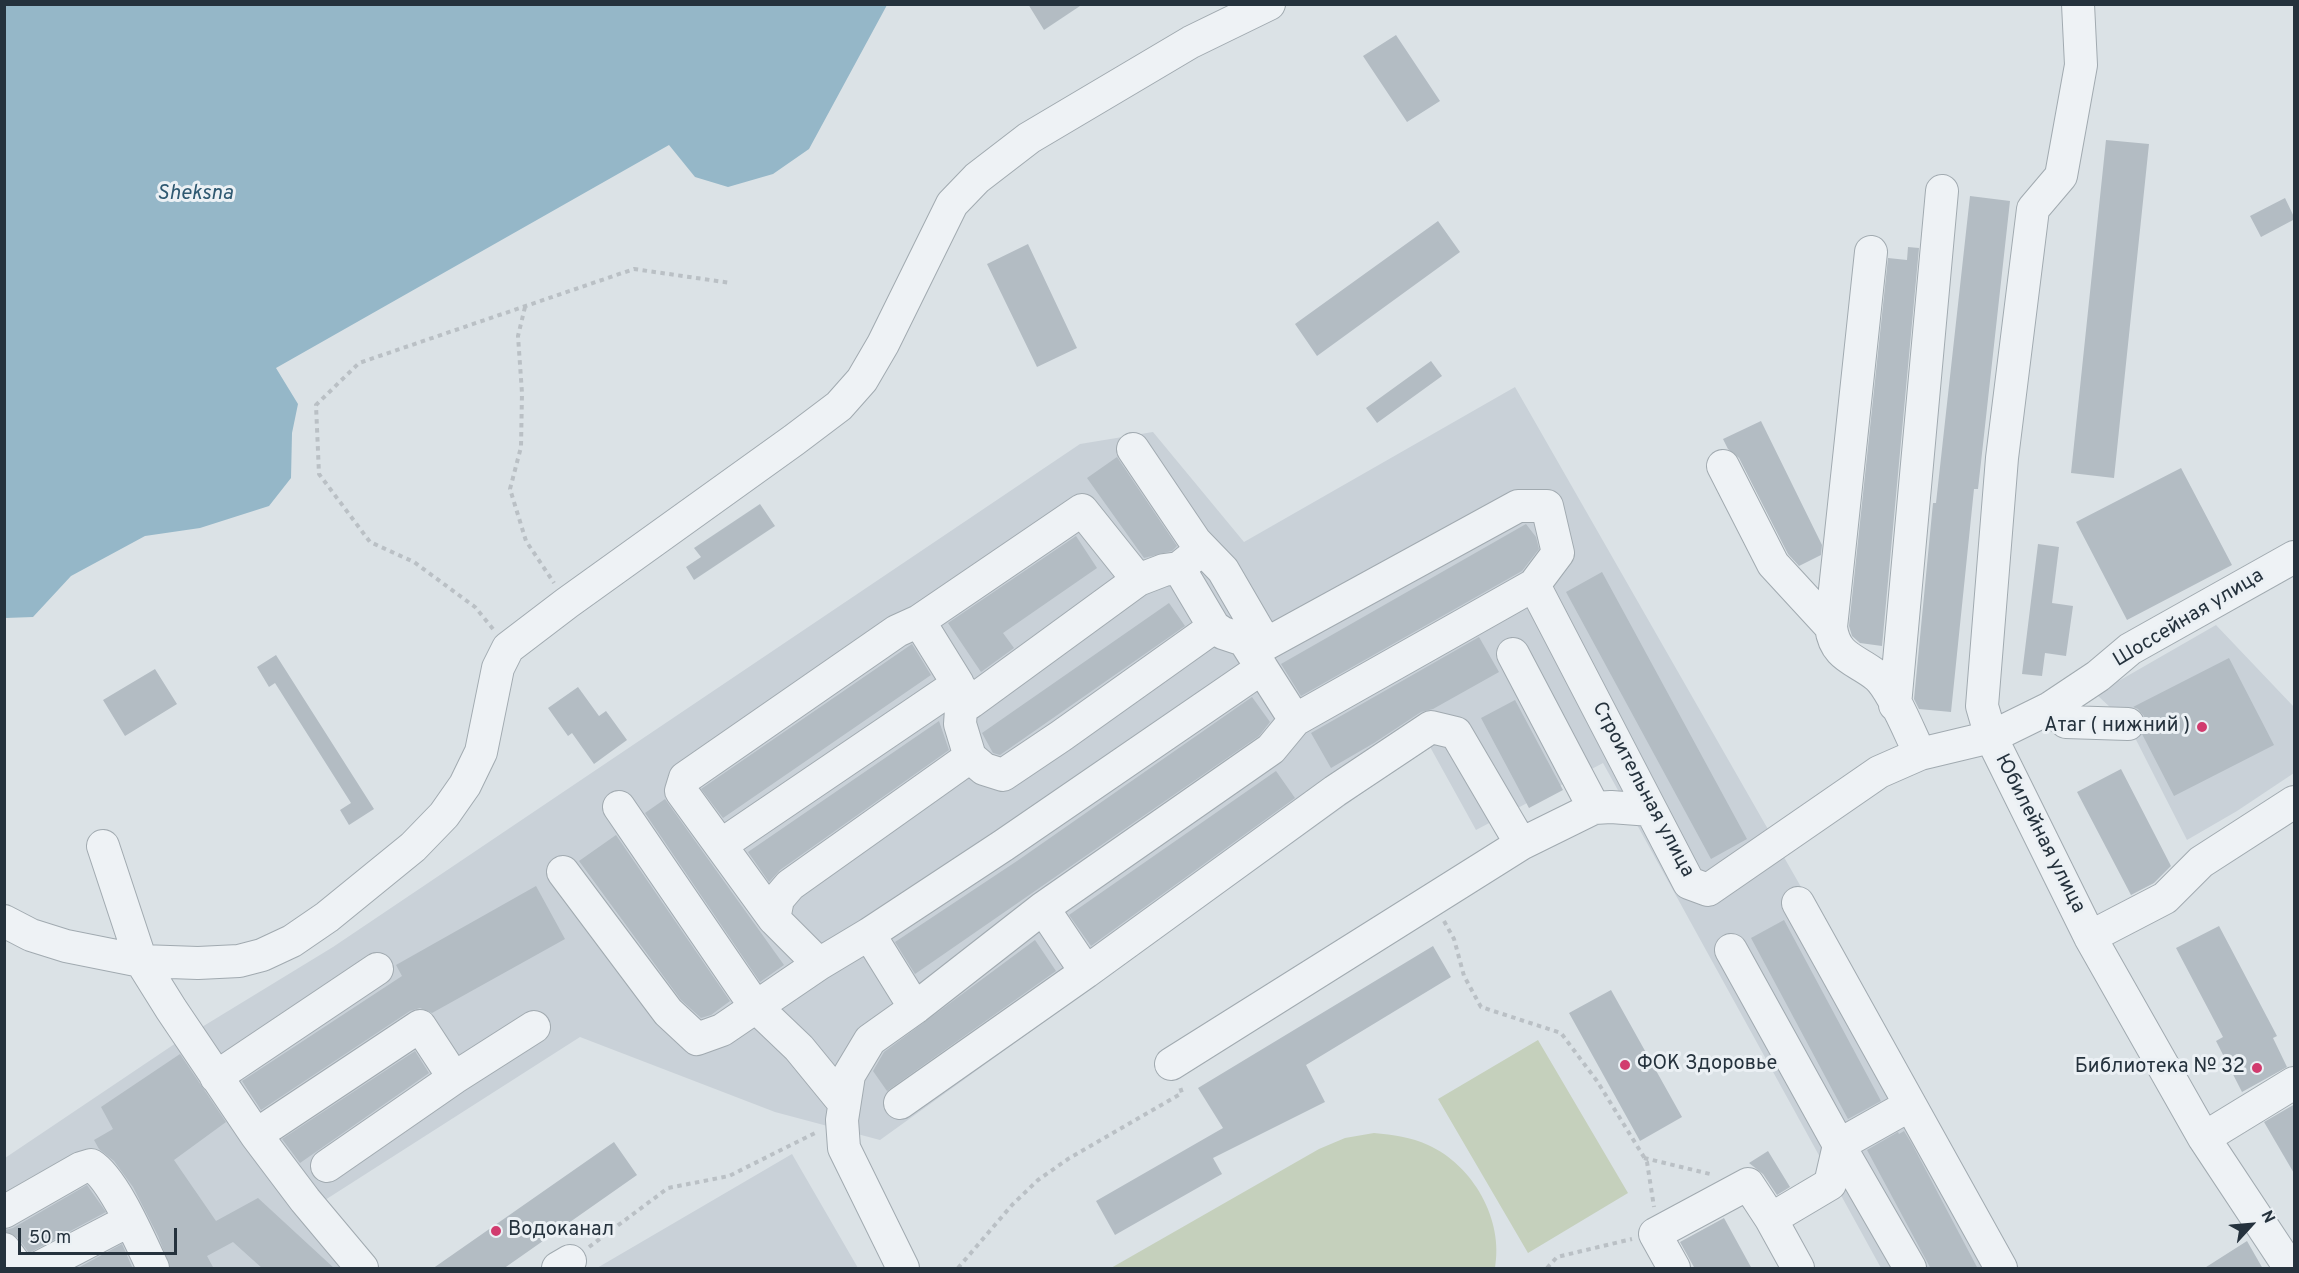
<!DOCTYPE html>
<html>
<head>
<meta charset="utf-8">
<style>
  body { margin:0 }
  #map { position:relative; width:2299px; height:1273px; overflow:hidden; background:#dbe2e6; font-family:Overpass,sans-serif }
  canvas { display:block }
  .frame { position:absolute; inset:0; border:6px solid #25323d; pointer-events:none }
  .north { position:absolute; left:2221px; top:1195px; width:60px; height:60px; -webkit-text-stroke:4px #ebf0f4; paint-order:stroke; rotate:64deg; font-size:16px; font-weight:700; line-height:24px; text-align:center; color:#25323d }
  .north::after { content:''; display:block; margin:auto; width:21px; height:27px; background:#25323d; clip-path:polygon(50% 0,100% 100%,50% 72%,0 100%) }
  .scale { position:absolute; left:18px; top:1228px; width:159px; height:27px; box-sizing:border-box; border:3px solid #25323d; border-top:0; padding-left:8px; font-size:18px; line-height:21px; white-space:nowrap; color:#25323d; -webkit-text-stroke:4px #ebf0f4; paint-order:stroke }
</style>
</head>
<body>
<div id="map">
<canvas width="2299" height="1273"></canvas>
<div class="frame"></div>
<div class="north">N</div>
<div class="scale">50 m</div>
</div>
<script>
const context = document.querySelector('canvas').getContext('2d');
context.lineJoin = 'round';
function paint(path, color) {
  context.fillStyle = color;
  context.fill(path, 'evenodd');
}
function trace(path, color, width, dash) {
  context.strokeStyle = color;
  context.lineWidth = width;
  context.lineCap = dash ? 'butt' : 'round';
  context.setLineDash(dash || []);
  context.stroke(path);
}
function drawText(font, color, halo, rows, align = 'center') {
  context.font = font + ' Overpass,sans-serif';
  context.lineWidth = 6;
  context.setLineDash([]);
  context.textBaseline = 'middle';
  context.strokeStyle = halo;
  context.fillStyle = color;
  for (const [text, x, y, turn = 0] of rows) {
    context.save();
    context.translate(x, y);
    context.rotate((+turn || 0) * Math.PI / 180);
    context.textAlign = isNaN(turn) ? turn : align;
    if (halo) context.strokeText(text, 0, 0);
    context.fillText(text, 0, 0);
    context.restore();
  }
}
paint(new Path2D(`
  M 1515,387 L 2019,1268 L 1881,1268 L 1603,763 L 1476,830 L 1429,745 L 880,1140 L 775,1112 L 580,1037 L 325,1200 L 380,1268 L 5,1268 L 5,1158 L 179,1041 L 333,947 L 1080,444 L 1153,432 L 1244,542 Z
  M 2216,625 L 2294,707 L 2294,773 L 2237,811 L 2187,840 L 2128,724 L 2096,694 Z
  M 792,1154 L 858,1268 L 597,1268 Z`), '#c9d1d8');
paint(new Path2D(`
  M 1538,1040 L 1628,1193 L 1528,1253 L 1438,1099 Z
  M 1374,1133 C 1393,1135 1411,1137 1428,1145 C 1473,1165 1504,1220 1495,1268 L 1111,1268 L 1319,1149 L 1345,1138 Z`), '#c5d0bc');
paint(new Path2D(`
  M 4,5 L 5,4 L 887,5 L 809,149 L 773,174 L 728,187 L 695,177 L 669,145 L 276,368 L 298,404 L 292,433 L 291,478 L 269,506 L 200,528 L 145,536 L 71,576 L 33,617 L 5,618 Z`), '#95b7c8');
paint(new Path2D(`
  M 1028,4 L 1083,4 L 1044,30 Z
  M 1396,35 L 1440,101 L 1407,122 L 1363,56 Z
  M 2106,140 L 2149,144 L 2114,478 L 2071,473 Z
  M 1970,196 L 2010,201 L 1978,489 L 1974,489 L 1951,712 L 1919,709 L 1914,699 L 1933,503 L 1936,503 Z
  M 2285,198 L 2295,219 L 2261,237 L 2250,216 Z
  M 1438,221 L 1460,252 L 1317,356 L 1295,324 Z
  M 1028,244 L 1077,348 L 1037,367 L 987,264 Z
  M 1908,247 L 1919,248 L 1882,646 L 1860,643 L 1852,636 L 1849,626 L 1888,258 L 1907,260 Z
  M 1431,361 L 1442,376 L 1377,423 L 1366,408 Z
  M 1761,421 L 1822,545 L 1821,555 L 1799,566 L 1788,554 L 1739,458 L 1728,449 L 1723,439 Z
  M 1117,457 L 1177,546 L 1172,551 L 1144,558 L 1087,478 Z
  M 2181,468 L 2232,565 L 2127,620 L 2076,522 Z
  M 760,504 L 775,526 L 694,580 L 686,567 L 701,557 L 694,548 Z
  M 1526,524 L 1536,537 L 1539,549 L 1522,571 L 1301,696 L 1281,664 Z
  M 1076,536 L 1097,568 L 1003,633 L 1014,648 L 981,672 L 948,623 Z
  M 2038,544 L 2059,547 L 2052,603 L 2073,606 L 2066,656 L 2045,653 L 2042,676 L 2022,674 Z
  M 1602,572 L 1747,839 L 1711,859 L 1566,592 Z
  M 1169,603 L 1185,626 L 1000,755 L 993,753 L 982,733 Z
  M 1479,637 L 1499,672 L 1433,709 L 1421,712 L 1374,743 L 1331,768 L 1311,733 Z
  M 912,644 L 931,675 L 723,818 L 701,789 Z
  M 276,655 L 374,809 L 349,825 L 340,810 L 351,803 L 275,683 L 269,687 L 257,667 Z
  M 2229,658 L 2274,745 L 2174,796 L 2142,734 L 2146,725 L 2144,716 L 2138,709 L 2133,707 Z
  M 155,669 L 177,704 L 125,736 L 103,700 Z
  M 578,687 L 599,716 L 606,711 L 627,740 L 594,764 L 572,733 L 568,736 L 548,708 Z
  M 1252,697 L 1270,722 L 1259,736 L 915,974 L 895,942 L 1017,861 Z
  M 1515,700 L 1563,790 L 1529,808 L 1481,718 Z
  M 939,721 L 949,750 L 780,870 L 769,882 L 748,852 Z
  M 2121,769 L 2171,866 L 2154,883 L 2131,895 L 2077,792 Z
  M 1276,771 L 1295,798 L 1091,946 L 1069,915 Z
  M 665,799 L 784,965 L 760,982 L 645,813 Z
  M 616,835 L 730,1001 L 711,1015 L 701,1018 L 681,1000 L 579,861 Z
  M 536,886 L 565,939 L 432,1013 L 420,1008 L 410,1011 L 261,1110 L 242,1081 L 402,976 L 396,965 Z
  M 1784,920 L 1881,1101 L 1848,1119 L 1751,938 Z
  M 2219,926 L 2277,1036 L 2273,1038 L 2287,1067 L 2242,1092 L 2216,1041 L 2223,1037 L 2176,948 Z
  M 1035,940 L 1056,971 L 887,1091 L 873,1071 L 884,1052 Z
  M 1433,946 L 1451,977 L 1306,1065 L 1325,1102 L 1213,1158 L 1222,1174 L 1115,1235 L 1096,1201 L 1223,1128 L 1198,1088 Z
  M 1611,990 L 1682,1117 L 1640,1141 L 1569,1013 Z
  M 415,1051 L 429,1073 L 300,1163 L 282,1139 Z
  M 180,1054 L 226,1122 L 174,1160 L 216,1221 L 258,1198 L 335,1269 L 263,1269 L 233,1242 L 207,1256 L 214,1269 L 171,1269 L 158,1236 L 133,1187 L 114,1161 L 99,1149 L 94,1140 L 113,1129 L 101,1107 Z
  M 2295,1104 L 2295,1175 L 2264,1122 Z
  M 1904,1131 L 1912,1144 L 1978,1269 L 1931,1269 L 1867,1150 L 1898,1132 L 1899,1134 Z
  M 614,1142 L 637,1175 L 503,1269 L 432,1269 Z
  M 1768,1151 L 1790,1187 L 1777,1195 L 1763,1174 L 1749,1163 Z
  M 87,1185 L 106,1212 L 29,1253 L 18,1238 L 6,1232 L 5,1230 L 13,1228 Z
  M 1724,1218 L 1752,1269 L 1695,1269 L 1680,1242 Z
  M 2247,1241 L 2263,1269 L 2203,1269 Z
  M 122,1244 L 133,1269 L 76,1269 Z`), '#b3bcc3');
const minor = new Path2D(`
  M 2078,4 L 2081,65 L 2061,176 L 2033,209 L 2002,458 L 1982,706 L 1991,737 L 2090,937 L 2204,1138 L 2290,1268
  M 1133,449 L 1195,541 L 1223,570 L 1266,644
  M 1723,466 L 1773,564 L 1831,627 C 1835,658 1856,659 1877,676 C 1893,690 1910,734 1920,754 L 1991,737 L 2050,708 L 2098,676 L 2130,649 L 2294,557
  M 1195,555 L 1179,568 L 1214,627
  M 1534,585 L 1689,883 L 1708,890 L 1879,772 L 1920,754
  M 1831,627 L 1871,252
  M 1513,654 L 1594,808
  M 960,688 L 971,702 L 961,709 L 960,724 L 970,757
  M 971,702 L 1138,580
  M 1895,705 L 1942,191
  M 2050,708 L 2066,722 L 2128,724
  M 619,807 L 755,1006 L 799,1048 L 844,1103
  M 721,845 L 958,684 L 919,621
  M 103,846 L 141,961 L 171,1009 L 256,1135 L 305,1200 L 362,1268
  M 563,872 L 668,1012 L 697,1039 L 722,1030 L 819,964 L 774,919 L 778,899 L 790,885 L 970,757 L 984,769 L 1003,775 L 1061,736 L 1214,627 L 1223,633 L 1244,640
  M 1798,903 L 2001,1268
  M 1043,908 L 1086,972 L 1335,791 L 1431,727 L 1456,733 L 1521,844
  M 774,919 L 681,791 L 685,778 L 897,631 L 919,621 L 1082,510 L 1138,580 L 1164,570 L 1179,568
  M 4,921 L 31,935 L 66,946 L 141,961 L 198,963 L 239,961 L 262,955 L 292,941 L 327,917 L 413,847 L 444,815 L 465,785 L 481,752 L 498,668 L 508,648 L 567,603 L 794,440 L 839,406 L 862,380 L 883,344 L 952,204 L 977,178 L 1029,138 L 1191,42 L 1269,4
  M 2090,937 L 2165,898 L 2201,862 L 2294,802
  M 1731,950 L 1839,1145 L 1910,1268
  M 819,964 L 869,934
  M 915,1008 L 869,934 L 1004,845 L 1262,668
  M 1171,1064 L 1521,844 L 1594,808 L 1611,807 L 1651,810
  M 216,1077 L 377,969
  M 454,1078 L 534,1027
  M 900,1103 L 1086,972
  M 256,1135 L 420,1026 L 454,1078 L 327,1166
  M 2204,1138 L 2294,1083
  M 4,1212 L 81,1168 L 91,1165 C 114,1179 141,1243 153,1268
  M 1771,1219 L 1830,1184 L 1839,1145 L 1910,1105
  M 4,1249 L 18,1268
  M 38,1268 L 130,1220
  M 558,1268 L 570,1261
  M 903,1268 L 844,1148 L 842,1120 L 849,1075 L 870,1040 L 915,1008 L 1043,908 L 1271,749 L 1295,720 L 1534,585 L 1558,553 L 1547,506 L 1518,506 L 1266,644 L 1244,640 L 1295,720
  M 1674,1268 L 1655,1234 L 1748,1184 L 1771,1219 L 1798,1268`);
trace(minor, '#a1aab0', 34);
trace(new Path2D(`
  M 525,307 L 518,336 L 522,393 L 521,447 L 510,489 L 526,541 L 554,583
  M 493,629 L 475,607 L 414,562 L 370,542 L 319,474 L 316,405 L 359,363 L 634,269 L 731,283
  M 1444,921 L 1454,939 L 1464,976 L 1481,1007 L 1561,1033 L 1597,1081 L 1647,1162 L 1654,1207
  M 1644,1158 L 1710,1174
  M 589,1247 L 668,1188 L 729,1176 L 817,1132
  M 958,1268 L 1012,1205 L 1038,1180 L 1068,1159 L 1182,1093 L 1180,1087
  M 1547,1268 L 1557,1257 L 1632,1239`), '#bac0c5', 4, [4.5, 4.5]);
trace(minor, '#eef2f5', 32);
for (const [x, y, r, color] of [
  [2202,727,6,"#d13b6e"],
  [1625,1065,6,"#d13b6e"],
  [2257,1068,6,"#d13b6e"],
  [496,1231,6,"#d13b6e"]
]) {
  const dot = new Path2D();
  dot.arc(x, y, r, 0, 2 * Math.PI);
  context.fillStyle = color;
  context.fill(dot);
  trace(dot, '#ebf0f4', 2);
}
drawText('20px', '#25323d', '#ebf0f4', [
  ["Шоссейная улица",2189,619,-31],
  ["Строительная улица",1642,790,62],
  ["Юбилейная улица",2039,834,63]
]);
drawText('20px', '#25323d', '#ebf0f4', [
  ["Атаг ( нижний )",2190,727],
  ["ФОК Здоровье",1637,1065,"left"],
  ["Библиотека № 32",2245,1068],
  ["Водоканал",508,1231,"left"]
], 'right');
drawText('italic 21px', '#2f5971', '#ebf0f4', [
  ["Sheksna",195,195]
]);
</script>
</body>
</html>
